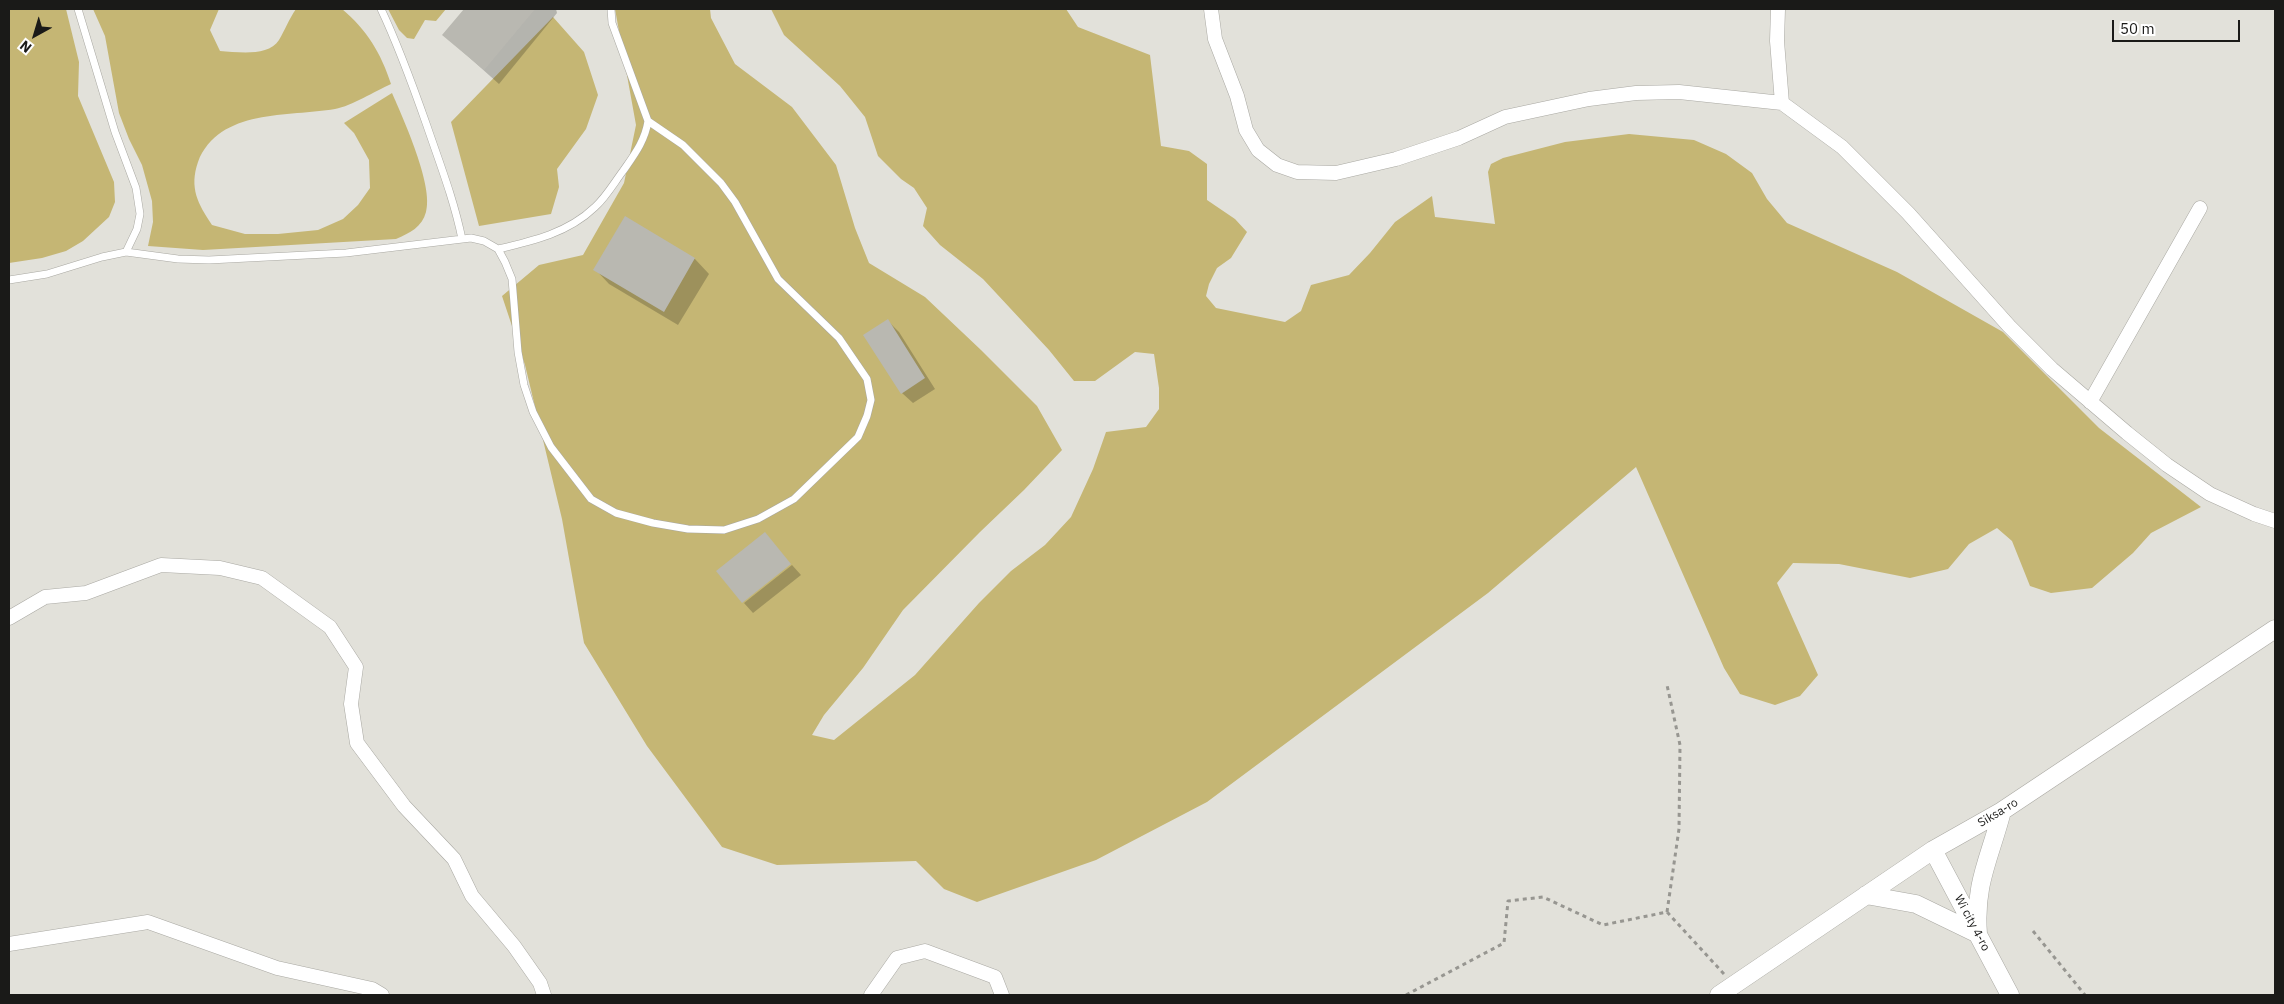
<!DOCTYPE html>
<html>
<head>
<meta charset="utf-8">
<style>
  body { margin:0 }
  #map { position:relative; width:2284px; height:1004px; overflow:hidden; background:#e2e1da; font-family:"IBM Plex Sans",sans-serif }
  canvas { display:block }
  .frame { position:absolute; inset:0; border:10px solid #1a1a18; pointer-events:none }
  .north { position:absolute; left:10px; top:10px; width:50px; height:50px; -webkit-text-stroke:4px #fff; paint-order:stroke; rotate:219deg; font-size:14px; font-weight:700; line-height:20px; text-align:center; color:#1a1a18 }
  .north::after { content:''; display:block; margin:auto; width:18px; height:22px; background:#1a1a18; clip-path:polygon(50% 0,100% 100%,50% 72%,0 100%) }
  .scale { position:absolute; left:2112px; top:20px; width:128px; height:22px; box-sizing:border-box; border:2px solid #1a1a18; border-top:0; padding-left:6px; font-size:15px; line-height:18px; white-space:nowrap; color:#1a1a18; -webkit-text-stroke:4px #fff; paint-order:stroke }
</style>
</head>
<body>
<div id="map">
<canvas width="2284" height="1004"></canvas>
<div class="frame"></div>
<div class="north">N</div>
<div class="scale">50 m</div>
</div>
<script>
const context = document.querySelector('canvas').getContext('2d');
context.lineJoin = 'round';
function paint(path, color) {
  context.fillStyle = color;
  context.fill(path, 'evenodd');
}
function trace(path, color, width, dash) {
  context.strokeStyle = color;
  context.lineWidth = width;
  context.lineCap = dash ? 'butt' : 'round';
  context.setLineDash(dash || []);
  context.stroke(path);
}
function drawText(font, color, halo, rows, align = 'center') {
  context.font = font + ' "IBM Plex Sans",sans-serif';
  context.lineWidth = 5;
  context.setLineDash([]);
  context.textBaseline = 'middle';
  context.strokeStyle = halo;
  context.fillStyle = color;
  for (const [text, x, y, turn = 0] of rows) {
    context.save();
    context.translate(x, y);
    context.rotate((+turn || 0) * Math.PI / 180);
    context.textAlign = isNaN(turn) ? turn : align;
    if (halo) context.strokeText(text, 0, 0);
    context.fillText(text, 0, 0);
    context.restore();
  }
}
paint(new Path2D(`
  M 9,9 L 66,9 L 79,62 L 78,96 L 114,182 L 115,202 L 109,217 L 83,241 L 66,251 L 42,258 L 9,263 Z
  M 93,9 L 219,9 L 210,30 L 220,51 C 238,52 268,57 279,40 C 285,30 289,19 296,9 L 342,9 C 367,30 381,53 391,84 C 375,91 352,106 335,109 C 289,117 219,108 198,162 C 189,188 198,204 212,225 L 245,234 L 278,234 L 318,230 L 343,219 L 358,205 L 370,188 L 369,160 L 354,133 L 344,123 L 392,93 C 403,118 434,186 426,212 C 422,227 410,233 396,239 L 203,250 L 148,246 L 153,222 L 152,201 L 142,165 L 129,139 L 119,113 L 105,36 Z
  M 388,9 L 446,9 L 436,21 L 425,20 L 414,39 L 407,38 L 399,30 Z
  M 615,9 L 710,9 L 711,18 L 735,64 L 792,107 L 836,165 L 855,228 L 869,263 L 925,297 L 981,350 L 1037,406 L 1062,450 L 1024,490 L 980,532 L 903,610 L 863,668 L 824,715 L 812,735 L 834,740 L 915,675 L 979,603 L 1011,571 L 1045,545 L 1071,517 L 1093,469 L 1106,432 L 1146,427 L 1159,409 L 1159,388 L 1154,354 L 1135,352 L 1095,381 L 1074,381 L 1049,350 L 983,279 L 940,245 L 923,226 L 927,208 L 914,188 L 901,179 L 878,156 L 865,117 L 840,86 L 784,35 L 771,9 L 1066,9 L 1078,27 L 1150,55 L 1161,146 L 1189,151 L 1207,164 L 1207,200 L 1235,219 L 1247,232 L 1231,258 L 1217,268 L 1209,284 L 1206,296 L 1216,308 L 1285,322 L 1301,311 L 1311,285 L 1349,275 L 1370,253 L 1395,222 L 1432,196 L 1435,217 L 1495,224 L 1488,172 L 1491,164 L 1503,158 L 1565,142 L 1629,134 L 1694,140 L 1726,154 L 1752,173 L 1767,199 L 1787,223 L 1897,272 L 2003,332 L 2099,428 L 2201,507 L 2151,533 L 2133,553 L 2092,588 L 2051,593 L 2030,586 L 2012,541 L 1997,528 L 1969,544 L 1948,569 L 1910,578 L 1839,564 L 1793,563 L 1777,583 L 1818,675 L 1800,696 L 1775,705 L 1740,694 L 1724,668 L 1636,467 L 1488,593 L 1207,802 L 1096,860 L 977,902 L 944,889 L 916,861 L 777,865 L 722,847 L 647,746 L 584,643 L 562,519 L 525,365 L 502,296 L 539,265 L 583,255 L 624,183 L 636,125 Z
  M 553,17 L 584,52 L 598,95 L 586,129 L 557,169 L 559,187 L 551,214 L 479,226 L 451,122 Z`), '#c5b674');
paint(new Path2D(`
  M 465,9 L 556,9 L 557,13 L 499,84 L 444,35 Z
  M 626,218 L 695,259 L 709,274 L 678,325 L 609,284 L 595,269 Z
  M 888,321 L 899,332 L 935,389 L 913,403 L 902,393 Z
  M 792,565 L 801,575 L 753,613 L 744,603 Z`), '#0003');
paint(new Path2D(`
  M 464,9 L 535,9 L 484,70 L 442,35 Z
  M 625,216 L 695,258 L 664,312 L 593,270 Z
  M 888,319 L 925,378 L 901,394 L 863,335 Z
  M 765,532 L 791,564 L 742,603 L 716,571 Z`), '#b9b8b1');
const service = new Path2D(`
  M 78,9 L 115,132 L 136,188 L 140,214 L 137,229 L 126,252
  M 381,9 C 399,47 413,86 427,126 C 440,164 454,200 462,239
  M 498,249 C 533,241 568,233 595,207 C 606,197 614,183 623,171 C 634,155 645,141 648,121 L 612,23 L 611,9
  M 9,280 L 47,274 L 102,257 L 126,252 L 178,259 L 209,260 L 346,253 L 471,238 L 484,241 L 498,249 L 505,262 L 512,279 L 518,352 L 524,385 L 533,412 L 551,447 L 591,499 L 616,513 L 653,523 L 688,529 L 724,530 L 758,519 L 794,499 L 858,437 L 867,416 L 871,400 L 867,379 L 839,338 L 778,279 L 735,202 L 721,183 L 683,145 L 648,121`);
const minor = new Path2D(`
  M 1211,9 L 1215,39 L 1237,96 L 1246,130 L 1258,150 L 1277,165 L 1297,172 L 1336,173 L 1396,159 L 1459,138 L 1505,117 L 1589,99 L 1636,93 L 1679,92 L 1782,103 L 1842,147 L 1908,213 L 2009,326 L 2052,369 L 2127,433 L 2167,465 L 2210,494 L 2254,514 L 2275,521
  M 1778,9 L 1777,41 L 1782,103
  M 2090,402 L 2200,208
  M 9,618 L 45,597 L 86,593 L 161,565 L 220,568 L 262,578 L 330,627 L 356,667 L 351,704 L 357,743 L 404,806 L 454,859 L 472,896 L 514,946 L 540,983 L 544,995
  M 9,944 L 148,922 L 277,968 L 372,989 L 382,995
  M 871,995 L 897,958 L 925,951 L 995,977 L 1002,995`);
const tertiary = new Path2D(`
  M 1933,850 L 2010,995
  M 1866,895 L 1916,904 L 1978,934 C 1974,883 1990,858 2002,811
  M 1719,995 L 1933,850 L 2002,811 L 2275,629`);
trace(service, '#a9a8a2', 8);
trace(minor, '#a9a8a2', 15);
trace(tertiary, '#a9a8a2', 19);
trace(new Path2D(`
  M 1667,912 L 1679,829 L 1680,745 L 1667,685
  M 2033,931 L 2085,995
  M 1406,995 L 1504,943 L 1508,901 L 1543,897 L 1603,925 L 1667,912 L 1724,974`), '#979691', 3, [4, 4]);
trace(service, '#fff', 7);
trace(minor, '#fff', 14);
trace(tertiary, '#fff', 18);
drawText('12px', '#1a1a18', '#fff', [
  ["Siksa-ro",1998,813,-31],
  ["Wi city 4-ro",1972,923,62]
]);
</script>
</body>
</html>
